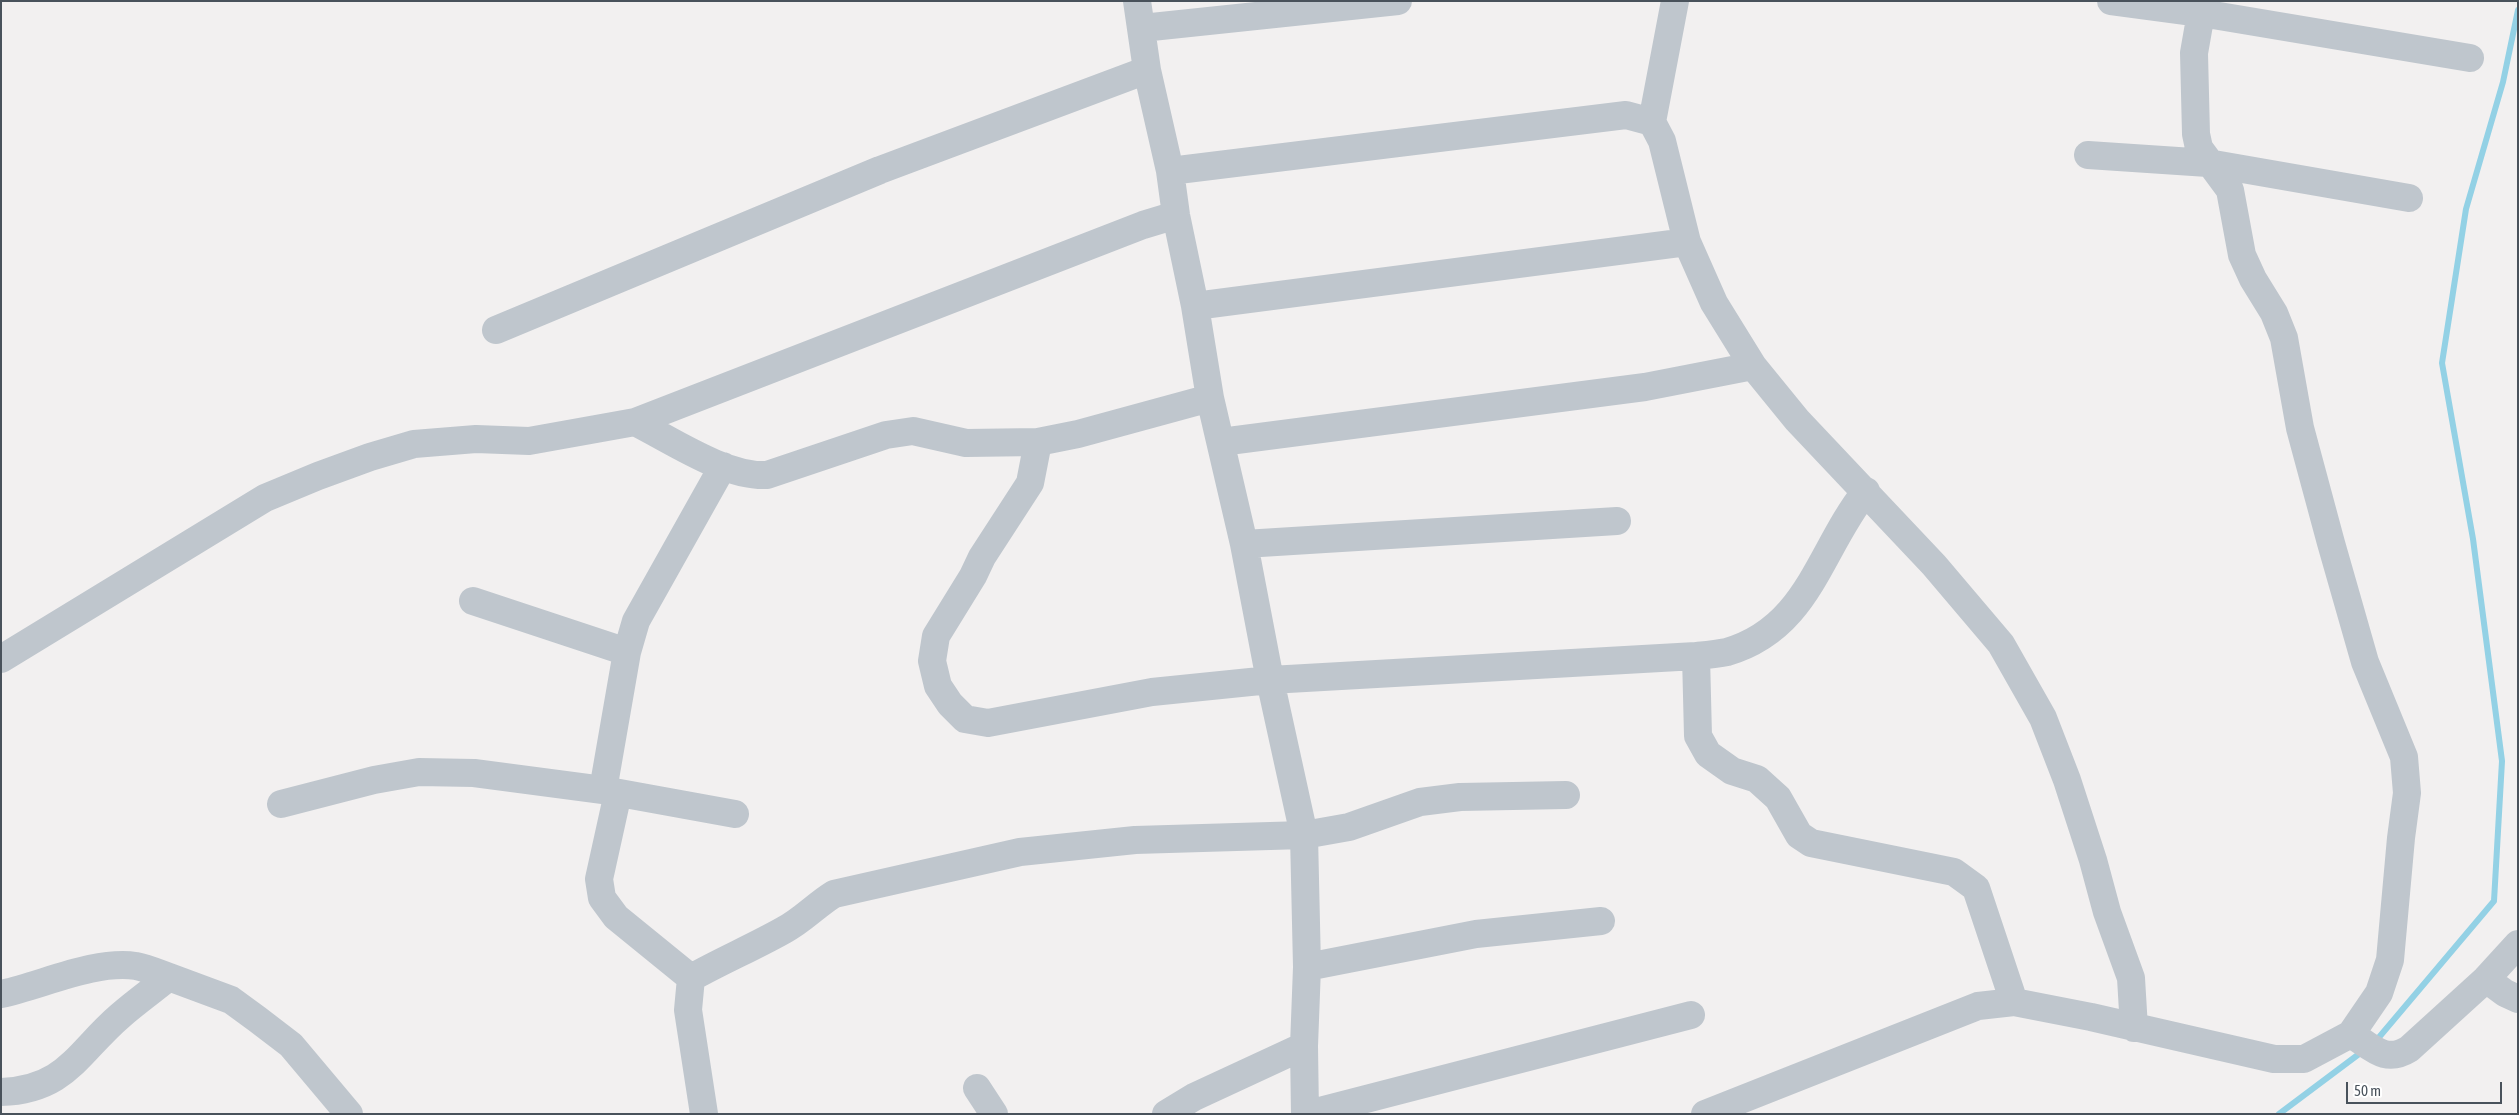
<!DOCTYPE html>
<html>
<head>
<meta charset="utf-8">
<style>
  body { margin:0 }
  #map { position:relative; width:2519px; height:1115px; overflow:hidden; background:#f2f0f0; font-family:"Asap Condensed",sans-serif }
  canvas { display:block }
  .frame { position:absolute; inset:0; border:2px solid #49525b; pointer-events:none }
  .scale { position:absolute; left:2346px; top:1082px; width:156px; height:22px; box-sizing:border-box; border:2px solid #49525b; border-top:0; padding-left:6px; font-size:15px; line-height:18px; white-space:nowrap; color:#49525b; -webkit-text-stroke:4px #fff; paint-order:stroke }
</style>
</head>
<body>
<div id="map">
<canvas width="2519" height="1115"></canvas>
<div class="frame"></div>
<div class="scale">50 m</div>
</div>
<script>
const context = document.querySelector('canvas').getContext('2d');
context.lineJoin = 'round';
function trace(path, color, width, dash) {
  context.strokeStyle = color;
  context.lineWidth = width;
  context.lineCap = dash ? 'butt' : 'round';
  context.setLineDash(dash || []);
  context.stroke(path);
}
trace(new Path2D(`
  M 2375,1042 L 2494,901 L 2502,761 L 2473,539 L 2442,363 L 2466,209 L 2503,82 L 2518,10
  M 2279,1114 L 2363,1051`), '#93d1e5', 6);
trace(new Path2D(`
  M 1137,1 L 1147,70 L 1170,171 L 1176,215 L 1195,306 L 1210,398 L 1244,544 L 1270,680 L 1304,835 L 1307,967 L 1304,1046 L 1305,1114
  M 2111,1 L 2201,13 L 2470,58
  M 1142,28 L 1398,1
  M 1652,122 L 1675,1
  M 2088,155 L 2208,163 L 2409,198
  M 1170,171 L 1626,115 L 1652,122 L 1662,141 L 1687,242 L 1714,303 L 1753,366 L 1797,420 L 1934,565 L 2001,644 L 2043,718 L 2067,780 L 2093,860 L 2107,912 L 2131,978 L 2134,1028
  M 1195,306 L 1687,242
  M 496,330 L 880,170 L 1147,70
  M 635,422 C 673,441 725,477 767,475 L 886,435 L 913,431 L 966,443 L 1038,442 L 1078,434 L 1210,398
  M 1038,442 L 1030,483 L 982,557 L 973,576 L 936,636 L 932,661 L 938,686 L 950,704 L 965,719 L 988,723 L 1152,692 L 1270,680 L 1696,656 C 1706,655 1717,654 1727,652 C 1809,628 1819,550 1866,491
  M 1221,442 L 1645,387 L 1753,366
  M 1244,544 L 1617,521
  M 473,601 L 627,652
  M 1696,656 L 1698,736 L 1708,754 L 1732,771 L 1757,779 L 1778,798 L 1799,835 L 1811,843 L 1954,872 L 1976,888 L 2014,1002
  M 1,659 L 265,498 L 318,476 L 370,457 L 414,444 L 476,439 L 529,441 L 635,422 L 1143,225 L 1176,215
  M 603,790 L 627,652 L 636,621 L 723,466
  M 618,793 L 599,879 L 602,898 L 616,917 L 691,978
  M 281,804 L 374,780 L 419,772 L 474,773 L 603,790 L 735,814
  M 1307,967 L 1476,934 L 1601,921
  M 691,978 C 721,961 754,947 784,930 C 803,920 816,905 834,894 L 1020,852 L 1135,840 L 1304,835 L 1349,827 L 1420,802 L 1460,797 L 1566,795
  M 691,978 L 688,1010 L 704,1114
  M 2486,979 L 2505,993 L 2518,999
  M 1,994 C 43,985 94,960 136,966 C 147,968 158,973 169,977
  M 2351,1034 C 2372,1047 2385,1064 2409,1049 L 2486,979 L 2518,944
  M 977,1088 L 994,1114
  M 1,1092 C 66,1090 78,1052 120,1016 C 136,1002 153,990 169,977 L 231,1000 L 257,1019 L 291,1045 L 349,1114
  M 1166,1114 L 1194,1097 L 1304,1046
  M 1308,1114 L 1691,1015
  M 1705,1114 L 1978,1006 L 2014,1002 L 2091,1017 L 2274,1059 L 2304,1059 L 2351,1034 L 2379,993 L 2390,960 L 2401,838 L 2407,793 L 2404,757 L 2365,662 L 2331,543 L 2300,428 L 2284,338 L 2274,313 L 2253,279 L 2242,255 L 2230,190 L 2199,148 L 2196,134 L 2194,53 L 2201,13`), '#bfc6cd', 28);
</script>
</body>
</html>
